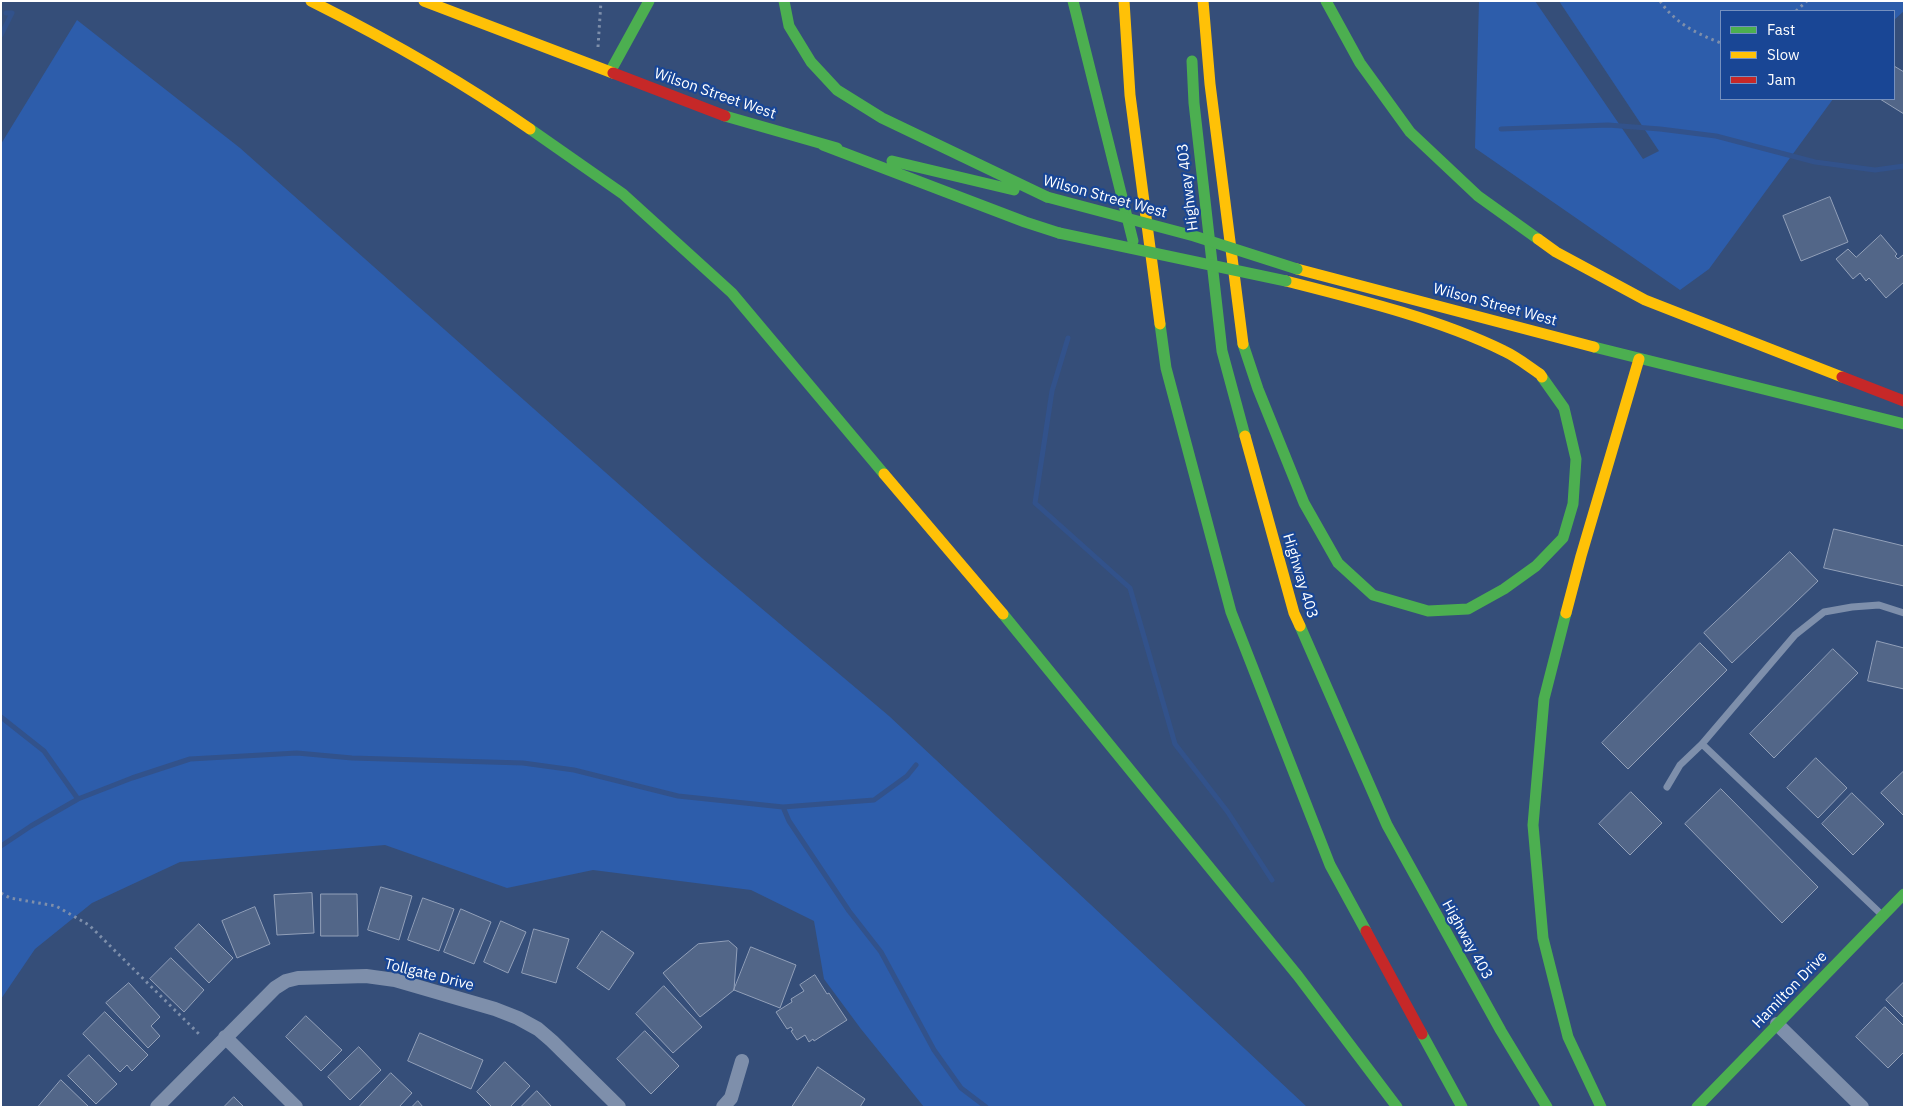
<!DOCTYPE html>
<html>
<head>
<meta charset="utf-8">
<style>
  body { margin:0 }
  #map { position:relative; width:1905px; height:1108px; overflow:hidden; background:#354e79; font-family:"IBM Plex Sans",sans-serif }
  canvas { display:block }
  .frame { position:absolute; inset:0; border:2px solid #fff; pointer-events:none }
  .legend { position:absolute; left:1720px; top:10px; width:175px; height:90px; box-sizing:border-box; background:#194695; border:1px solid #7590bf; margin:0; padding:6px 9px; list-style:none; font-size:15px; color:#fff }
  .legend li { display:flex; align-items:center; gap:10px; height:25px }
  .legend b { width:25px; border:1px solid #7590bf }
</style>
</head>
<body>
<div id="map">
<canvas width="1905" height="1108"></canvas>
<div class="frame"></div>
<ul class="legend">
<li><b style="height:6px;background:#4caf50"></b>Fast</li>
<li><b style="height:6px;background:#ffc107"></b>Slow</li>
<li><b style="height:6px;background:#c62828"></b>Jam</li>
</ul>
</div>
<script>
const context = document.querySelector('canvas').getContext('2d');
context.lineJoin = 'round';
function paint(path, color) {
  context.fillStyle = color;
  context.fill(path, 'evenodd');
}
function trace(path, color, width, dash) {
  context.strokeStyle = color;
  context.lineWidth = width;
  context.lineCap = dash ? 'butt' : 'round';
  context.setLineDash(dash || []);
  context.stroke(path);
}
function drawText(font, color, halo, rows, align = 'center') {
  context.font = font + ' "IBM Plex Sans",sans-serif';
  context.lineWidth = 4.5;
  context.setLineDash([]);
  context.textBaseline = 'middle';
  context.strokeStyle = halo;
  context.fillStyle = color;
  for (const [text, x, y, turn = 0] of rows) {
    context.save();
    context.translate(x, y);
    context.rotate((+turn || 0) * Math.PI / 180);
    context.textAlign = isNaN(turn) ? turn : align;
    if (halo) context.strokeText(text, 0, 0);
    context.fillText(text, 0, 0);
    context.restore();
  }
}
paint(new Path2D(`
  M 1479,1 L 1535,1 L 1643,159 L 1659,151 L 1559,1 L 1904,1 L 1904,11 L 1894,20 L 1894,11 L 1721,11 L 1721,99 L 1833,99 L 1709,269 L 1680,290 L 1475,148 Z
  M 77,20 L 240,148 L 703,559 L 889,716 L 1307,1107 L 924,1107 L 861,1029 L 824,979 L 814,921 L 751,890 L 593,870 L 507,888 L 385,845 L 180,862 L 92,903 L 35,949 L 1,999 L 1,144 Z`), '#2d5dab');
trace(new Path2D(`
  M 1,35 L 12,13 L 6,13
  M 1501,129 L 1608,125 L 1660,129 L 1716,136 L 1815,162 L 1875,170 L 1904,166
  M 1068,338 L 1052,391 L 1035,503 L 1130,588 L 1175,744 L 1227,811 L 1272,880
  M 1,717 L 44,751 L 78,799
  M 783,807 L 789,821 L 849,911 L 881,952 L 934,1050 L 961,1088 L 986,1107
  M 1,846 L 31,826 L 78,799 L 132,778 L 190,759 L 297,753 L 352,758 L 523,763 L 574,770 L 678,796 L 783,807 L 874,800 L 907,776 L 916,765`), '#32528b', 5);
const building = new Path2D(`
  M 1894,66 L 1904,72 L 1904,114 L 1880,99 L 1894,99 Z
  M 1830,197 L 1848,242 L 1801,261 L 1783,216 Z
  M 1881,235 L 1897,254 L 1895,256 L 1898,259 L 1903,255 L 1904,256 L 1904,282 L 1886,298 L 1869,278 L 1866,281 L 1860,273 L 1853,279 L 1836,259 L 1848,249 L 1856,257 Z
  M 1834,529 L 1904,546 L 1904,586 L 1824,568 Z
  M 1790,552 L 1818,581 L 1732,663 L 1704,633 Z
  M 1877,641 L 1904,648 L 1904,689 L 1868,681 Z
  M 1700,643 L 1727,670 L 1628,769 L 1602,743 Z
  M 1833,649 L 1858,673 L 1774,758 L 1750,734 Z
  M 1816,758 L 1847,788 L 1818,818 L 1787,788 Z
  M 1904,771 L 1904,816 L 1881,793 Z
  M 1721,789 L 1818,887 L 1782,923 L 1685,824 Z
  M 1631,792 L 1662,823 L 1630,855 L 1599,824 Z
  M 1852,793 L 1884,824 L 1853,855 L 1822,824 Z
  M 381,887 L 412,896 L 399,940 L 368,930 Z
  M 312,893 L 314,933 L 277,935 L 274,895 Z
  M 321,894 L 357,894 L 358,936 L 321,936 Z
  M 423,898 L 454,909 L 439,951 L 408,940 Z
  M 255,907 L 270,944 L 237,958 L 222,921 Z
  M 461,909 L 491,922 L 474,964 L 444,952 Z
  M 501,921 L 526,932 L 508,973 L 484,962 Z
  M 199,924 L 233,958 L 209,983 L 175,948 Z
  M 534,929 L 569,939 L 556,983 L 522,973 Z
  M 602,931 L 634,953 L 609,990 L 577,968 Z
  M 729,941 L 737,948 L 734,990 L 700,1017 L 663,973 L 698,944 Z
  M 751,947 L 796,965 L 780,1008 L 734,990 Z
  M 171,958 L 204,990 L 184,1012 L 150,979 Z
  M 815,975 L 827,994 L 829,993 L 847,1020 L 814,1041 L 813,1039 L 809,1042 L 805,1035 L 797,1040 L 791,1031 L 793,1030 L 791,1027 L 787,1029 L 776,1012 L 792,1002 L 791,999 L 804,991 L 800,985 Z
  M 1904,982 L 1904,1018 L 1886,1000 Z
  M 129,983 L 160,1017 L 151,1026 L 160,1036 L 148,1048 L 106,1003 Z
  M 664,986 L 702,1027 L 673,1053 L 636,1014 Z
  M 1885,1007 L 1904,1026 L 1904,1052 L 1888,1068 L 1856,1037 Z
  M 105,1012 L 148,1055 L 132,1071 L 127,1065 L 120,1072 L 83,1034 Z
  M 306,1016 L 342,1050 L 321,1071 L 286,1037 Z
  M 645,1031 L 679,1066 L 651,1094 L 617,1059 Z
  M 420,1033 L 483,1060 L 471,1089 L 408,1061 Z
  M 359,1047 L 381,1070 L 350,1100 L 328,1077 Z
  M 89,1055 L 117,1084 L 96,1104 L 68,1076 Z
  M 505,1062 L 530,1086 L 510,1107 L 492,1107 L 477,1092 Z
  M 818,1067 L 865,1099 L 860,1107 L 792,1107 Z
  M 391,1073 L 412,1093 L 399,1107 L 359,1107 Z
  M 61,1080 L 89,1107 L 38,1107 Z
  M 537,1091 L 552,1107 L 521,1107 Z
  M 234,1097 L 244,1107 L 224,1107 Z
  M 418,1101 L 423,1107 L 412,1107 Z`);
paint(building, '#526688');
trace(building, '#92a0b9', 1);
trace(new Path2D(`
  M 1660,1 C 1675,23 1697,34 1721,43
  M 1796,11 L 1807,1
  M 598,47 L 601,1
  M 1,893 L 10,898 L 56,906 L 89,925 L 199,1034`), '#7e8fab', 3, [2.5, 4]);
trace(new Path2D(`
  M 1702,744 L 1881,914
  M 1667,787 L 1680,765 L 1702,744 L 1795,635 L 1824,612 L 1852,607 L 1879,605 L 1904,613`), '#7e8fab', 7);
trace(new Path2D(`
  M 1777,1024 L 1862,1107
  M 225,1037 L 296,1107
  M 157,1107 L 275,988 L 286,981 L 298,978 L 366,976 L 395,980 L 495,1009 L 518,1018 L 538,1029 L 552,1041 L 619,1107
  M 723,1107 L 731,1098 L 742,1061`), '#7e8fab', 14);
trace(new Path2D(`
  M 784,1 L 789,26 L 811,62 L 837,90 L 882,118 L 1047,197
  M 1073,1 L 1133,241
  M 1326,1 L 1360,63 L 1410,132 L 1478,196 L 1538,239
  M 1192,61 L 1194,103 L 1222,351 L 1245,436
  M 610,72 L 649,1
  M 725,116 L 837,148
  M 530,129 L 623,194 L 732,293 L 884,474
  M 823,145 L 1025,222 L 1059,233
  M 892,161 L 1014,190
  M 1160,324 L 1166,368 L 1231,612 L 1330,865 L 1366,931
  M 1243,344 L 1258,389 L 1304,503 L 1338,563 L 1373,595 L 1428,611 L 1468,609 L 1504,589 L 1536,566 L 1563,538 L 1573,504 L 1576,459 L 1564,408 L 1542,377
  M 1594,347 L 1904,424
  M 1566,613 L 1544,699 L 1533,825 L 1543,938 L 1568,1037 L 1601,1107
  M 1003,614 L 1298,976 L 1397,1107
  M 1300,626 L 1387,825 L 1501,1031 L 1547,1107
  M 1422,1034 L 1462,1107
  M 1697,1107 L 1904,894`), '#4caf50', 11);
trace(new Path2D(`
  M 311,1 C 387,39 461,81 530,129
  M 424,1 L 613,73
  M 1124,1 L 1130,95 L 1160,324
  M 1203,1 L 1210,84 L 1243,344
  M 1538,239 L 1556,252 L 1645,300 L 1842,377
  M 1297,269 L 1594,347
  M 1286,281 C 1357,299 1439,319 1504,351 C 1517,357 1528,366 1540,374 L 1542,377
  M 1245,436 L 1294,613 L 1300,626
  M 884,474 L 1003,614
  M 1566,613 L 1581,556 L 1639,359`), '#ffc107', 11);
trace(new Path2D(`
  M 613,73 L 725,116
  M 1842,377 L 1904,401
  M 1366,931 L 1422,1034`), '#c62828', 11);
trace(new Path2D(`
  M 1047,197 L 1194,236 L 1297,269
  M 1059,233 L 1286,281`), '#4caf50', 11);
drawText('15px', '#fff', '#194695', [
  ["Wilson Street West",715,94,19],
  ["Highway 403",1188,187,-97],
  ["Wilson Street West",1105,197,15],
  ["Wilson Street West",1495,305,15],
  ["Highway 403",1300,576,73],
  ["Highway 403",1467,940,61],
  ["Tollgate Drive",429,975,14],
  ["Hamilton Drive",1790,990,-46]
]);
</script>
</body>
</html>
